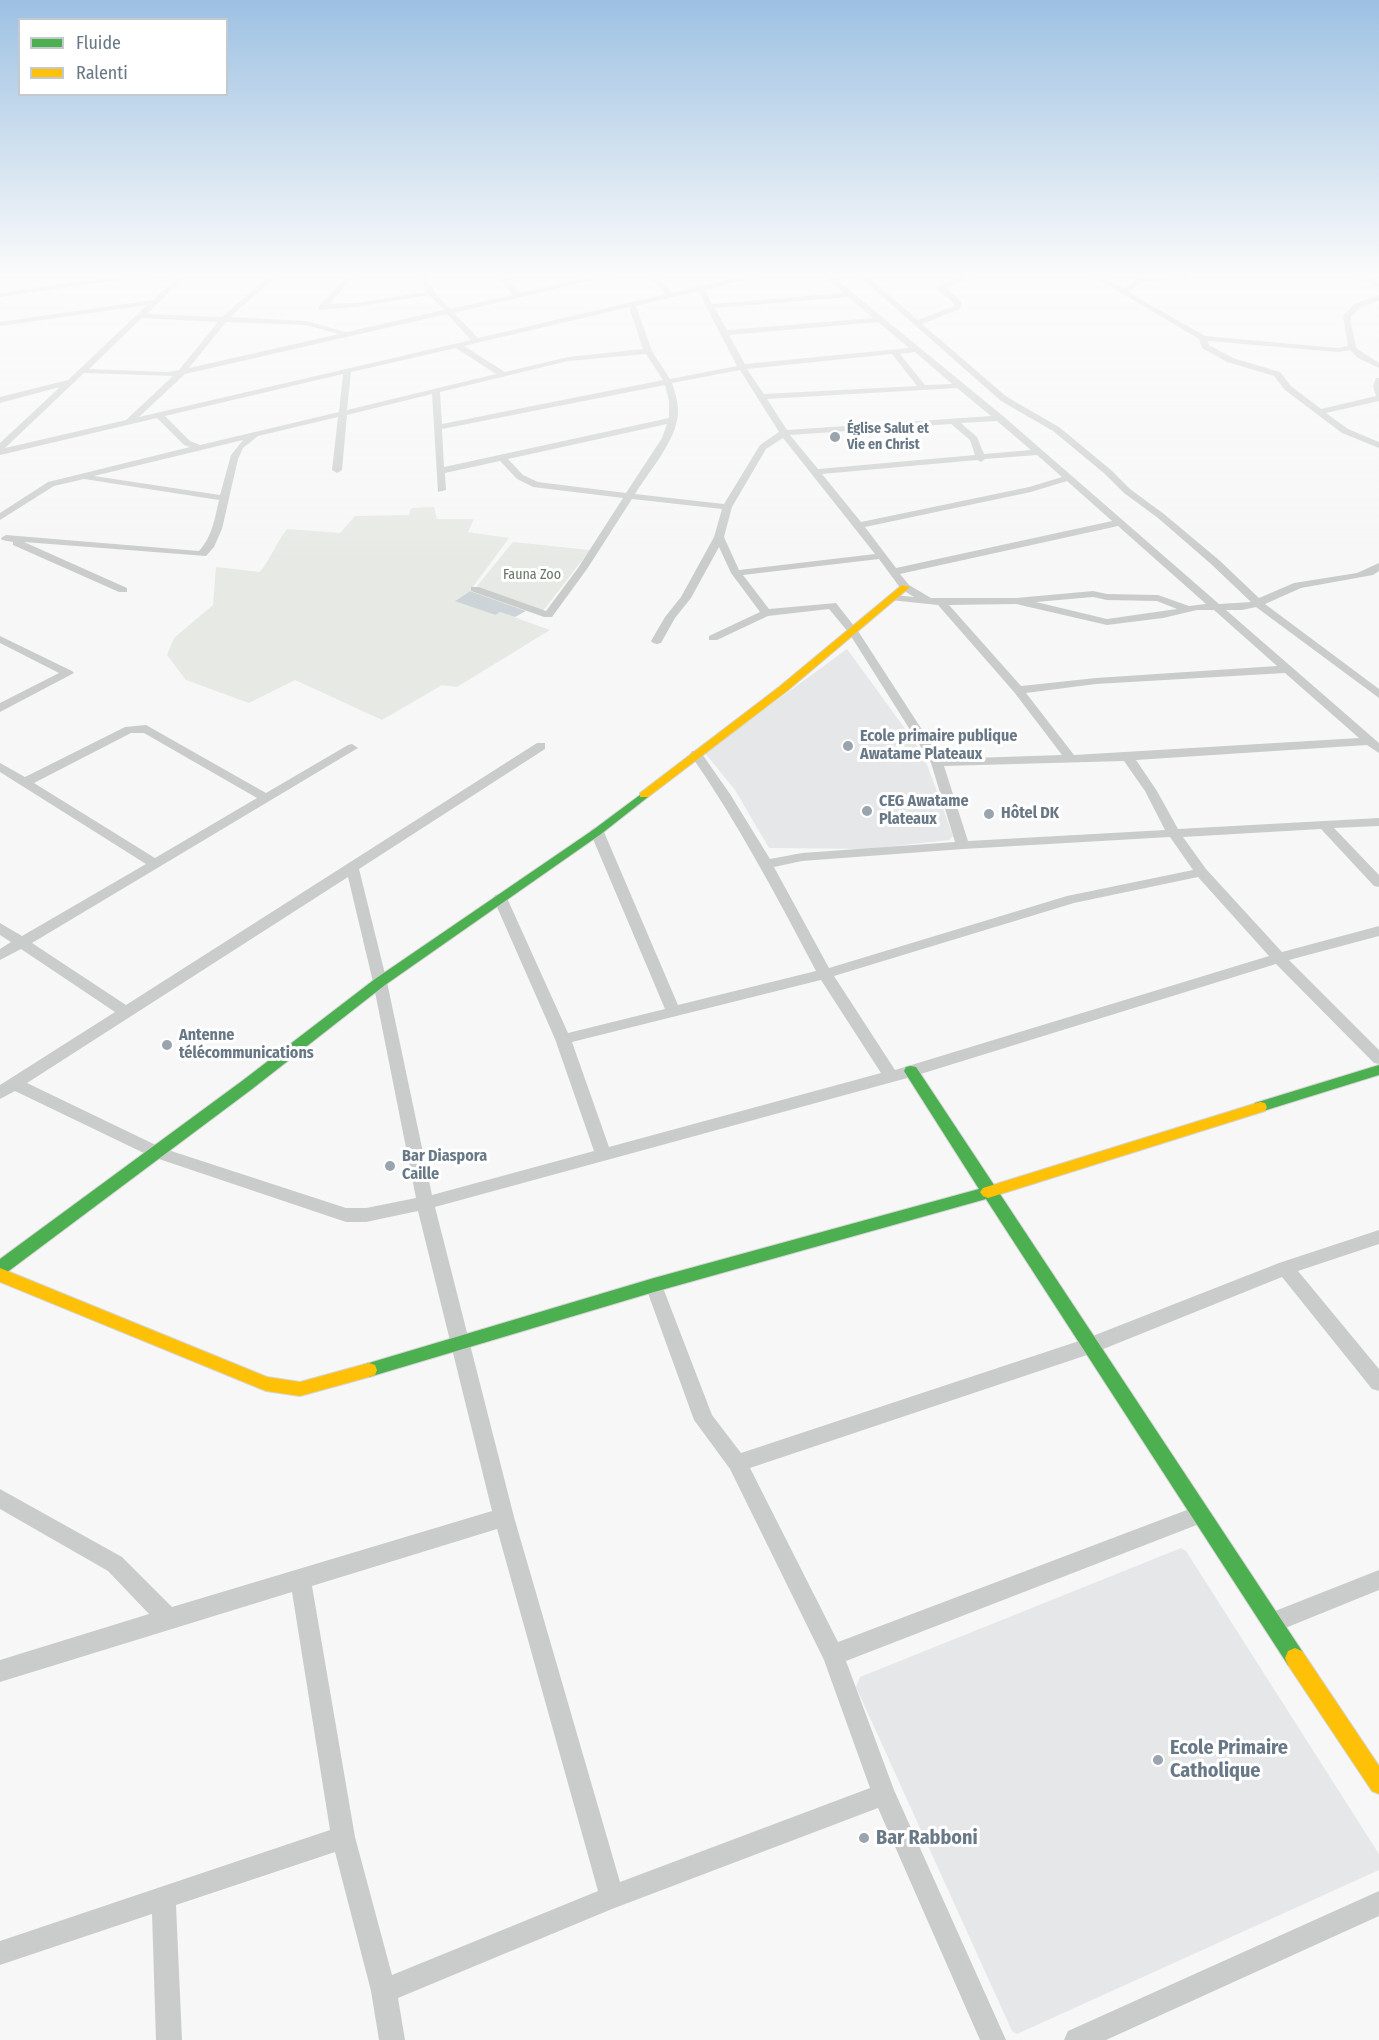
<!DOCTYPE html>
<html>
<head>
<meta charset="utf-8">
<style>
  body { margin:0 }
  #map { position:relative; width:1379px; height:2040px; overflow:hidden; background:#f7f7f7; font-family:"Fira Sans Condensed",sans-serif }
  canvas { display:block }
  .legend { position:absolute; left:18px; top:18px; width:210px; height:78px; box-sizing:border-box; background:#fff; border:2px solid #c3c9cf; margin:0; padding:8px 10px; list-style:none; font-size:18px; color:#687886 }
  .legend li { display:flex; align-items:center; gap:12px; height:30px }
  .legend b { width:30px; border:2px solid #c3c9cf }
</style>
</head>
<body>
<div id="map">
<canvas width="1379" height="2040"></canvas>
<ul class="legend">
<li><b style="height:8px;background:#4caf50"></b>Fluide</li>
<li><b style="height:8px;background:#ffc107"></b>Ralenti</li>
</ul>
</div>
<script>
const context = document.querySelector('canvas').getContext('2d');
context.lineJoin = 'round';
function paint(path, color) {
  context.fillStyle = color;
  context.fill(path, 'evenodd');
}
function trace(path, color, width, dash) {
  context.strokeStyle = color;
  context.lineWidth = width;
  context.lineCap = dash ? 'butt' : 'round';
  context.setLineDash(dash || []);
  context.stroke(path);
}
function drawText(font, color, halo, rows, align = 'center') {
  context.font = font + ' "Fira Sans Condensed",sans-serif';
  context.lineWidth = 6;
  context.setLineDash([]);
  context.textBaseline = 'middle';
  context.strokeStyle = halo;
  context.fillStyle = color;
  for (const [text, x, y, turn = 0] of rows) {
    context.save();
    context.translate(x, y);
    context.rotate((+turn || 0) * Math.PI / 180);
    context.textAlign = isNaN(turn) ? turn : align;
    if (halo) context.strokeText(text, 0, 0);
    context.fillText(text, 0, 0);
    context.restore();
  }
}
paint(new Path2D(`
  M 847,649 L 914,741 L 928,767 L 953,836 L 949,840 L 868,849 L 769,848 L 735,790 L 705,753 Z
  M 1181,1548 L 1186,1551 L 1379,1854 L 1379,1870 L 1017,2034 L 1012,2031 L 856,1687 L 860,1677 Z`), '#e6e7e8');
paint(new Path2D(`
  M 434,507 L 437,519 L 474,519 L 468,532 L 509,538 L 470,591 L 456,600 L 494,615 L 500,612 L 550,630 L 457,687 L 442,685 L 382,720 L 295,680 L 249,703 L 186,680 L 167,655 L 174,638 L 213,605 L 216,567 L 260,572 C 271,558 276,543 287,529 L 340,533 L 355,516 L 409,515 L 411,508 Z
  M 513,542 L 590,550 L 543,611 L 477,586 Z`), '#e6e9e4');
paint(new Path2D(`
  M 470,591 L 526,611 L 515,617 L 500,612 L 495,615 L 455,601 Z`), '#cdd4d8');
const fast = new Path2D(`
  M 644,792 L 648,793 L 648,797 L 601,834 L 385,985 L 252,1089 L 6,1273 L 0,1274 L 0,1259 L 242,1081 L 375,979 L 593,830 Z
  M 1379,1065 L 1379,1075 L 1260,1112 L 1255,1111 L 1253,1107 L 1255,1103 Z
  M 911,1066 L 916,1067 L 1302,1651 L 1305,1658 L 1302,1665 L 1295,1668 L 1288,1665 L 986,1199 L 654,1292 L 369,1377 L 363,1375 L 361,1370 L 363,1365 L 369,1363 L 654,1278 L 979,1189 L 904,1071 L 906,1067 Z`);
const slow = new Path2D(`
  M 902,585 L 910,587 L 787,691 L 648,797 L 640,797 L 640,793 L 779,687 Z
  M 1260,1102 L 1265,1103 L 1267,1107 L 1265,1111 L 988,1198 L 983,1196 L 980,1192 L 983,1188 Z
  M 0,1268 L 267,1377 L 300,1382 L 369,1363 L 375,1365 L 377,1370 L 375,1375 L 369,1377 L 300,1396 L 266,1391 L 0,1282 Z
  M 1295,1648 L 1302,1651 L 1379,1766 L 1379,1794 L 1372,1791 L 1288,1665 L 1285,1658 L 1288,1651 Z`);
trace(fast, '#d4d5d6', 2);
trace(slow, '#d4d5d6', 2);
paint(new Path2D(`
  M 128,275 L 150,275 L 0,297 L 0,293 Z
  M 179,275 L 187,275 L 147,314 L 222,317 L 270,275 L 278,275 L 230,317 L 306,321 L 346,332 L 444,310 L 429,295 L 356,307 L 319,310 L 319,306 L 348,275 L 355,275 L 330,304 L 356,303 L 427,292 L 418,275 L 425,275 L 434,292 L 450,309 L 513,295 L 496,275 L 503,275 L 520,293 L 599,275 L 613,275 L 454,313 L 478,338 L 666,294 L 646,275 L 654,275 L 673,293 L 747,275 L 761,275 L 705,290 L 712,304 L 844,293 L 823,275 L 831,275 L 1003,416 L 1219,604 L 1251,602 L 1211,564 L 1158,518 L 1124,493 L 1105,474 L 1053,431 L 1001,401 L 858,275 L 866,275 L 918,320 L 954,306 L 954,303 L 938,290 L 938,286 L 963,275 L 973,275 L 946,288 L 962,302 L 960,309 L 922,324 L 1007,397 L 1059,427 L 1111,470 L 1130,489 L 1164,514 L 1219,560 L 1259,598 L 1294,583 L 1357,573 L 1379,563 L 1379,571 L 1373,575 L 1301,588 L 1265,604 L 1379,689 L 1379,698 L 1256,607 L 1242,610 L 1226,610 L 1379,743 L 1379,753 L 1367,745 L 1136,760 L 1157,791 L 1178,829 L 1379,818 L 1379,826 L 1334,828 L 1379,875 L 1379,887 L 1374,886 L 1321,829 L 1183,837 L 1206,869 L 1282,952 L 1379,926 L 1379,936 L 1289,960 L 1379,1050 L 1379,1064 L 1374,1063 L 1276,964 L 911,1077 L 435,1207 L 514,1517 L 620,1882 L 870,1788 L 824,1660 L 730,1469 L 694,1420 L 645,1285 L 648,1280 L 654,1278 L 660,1280 L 712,1415 L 741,1453 L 1085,1339 L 1279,1263 L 1379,1230 L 1379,1244 L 1298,1271 L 1379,1369 L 1379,1391 L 1372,1389 L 1282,1277 L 1096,1352 L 750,1468 L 838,1642 L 1200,1505 L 1207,1507 L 1210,1514 L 1207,1521 L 846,1661 L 894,1790 L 1006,2040 L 980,2040 L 878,1808 L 612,1909 L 398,1998 L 405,2040 L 379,2040 L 371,1991 L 335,1852 L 176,1905 L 182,2040 L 156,2040 L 152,1914 L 0,1965 L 0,1941 L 330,1830 L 292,1592 L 0,1682 L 0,1660 L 149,1614 L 108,1571 L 0,1509 L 0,1489 L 122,1557 L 172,1607 L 492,1511 L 418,1211 L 366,1222 L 346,1222 L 150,1156 L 15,1091 L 0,1099 L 0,1085 L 115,1012 L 21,949 L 0,960 L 0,949 L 11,942 L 0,935 L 0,923 L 22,936 L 146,864 L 0,772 L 0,763 L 25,777 L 125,727 L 146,725 L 266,793 L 348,745 L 352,744 L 358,748 L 32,943 L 126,1005 L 537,743 L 545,743 L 545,749 L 359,869 L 387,982 L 432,1195 L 594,1151 L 555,1039 L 493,898 L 495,895 L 500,894 L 507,898 L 568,1033 L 665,1009 L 590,832 L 592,829 L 597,828 L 604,832 L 678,1005 L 816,971 C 777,897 738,823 690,754 L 692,751 L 700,751 L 730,794 L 770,859 L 802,853 L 955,842 L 931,763 L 849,633 L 829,609 L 768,616 L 717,640 L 709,640 L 709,636 L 760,612 L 731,573 L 719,547 L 691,598 L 675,618 L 661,643 L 657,644 L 653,643 L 651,641 L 665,617 L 681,597 L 714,537 L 722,509 L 632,499 L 587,569 L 552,617 L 544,617 L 471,591 L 471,587 L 479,587 L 546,611 L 578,568 L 623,498 L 533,487 L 517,479 L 500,461 L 445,473 L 446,490 L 438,492 L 432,394 L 347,415 L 342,470 L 337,473 L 332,470 L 338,417 L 258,436 L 243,448 L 238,459 L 222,529 L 214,547 L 206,556 L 24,542 L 127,588 L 127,592 L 119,592 L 13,545 L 13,542 L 2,540 L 1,538 L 6,535 L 199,551 C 212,537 215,518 219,500 L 84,479 L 54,486 L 0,520 L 0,513 L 48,482 L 190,447 L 184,445 L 157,418 L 0,455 L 0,443 L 60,387 L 0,403 L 0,397 L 68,380 L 147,305 L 0,326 L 0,322 L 153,300 ZM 698,291 L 737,366 L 670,379 L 652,351 L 636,306 ZM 848,297 L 873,318 L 727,330 L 715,308 ZM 629,307 L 643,349 L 568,357 L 505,372 L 464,346 ZM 447,314 L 471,340 L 139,417 L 185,374 ZM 142,318 L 218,322 L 179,370 L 167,372 L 89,369 ZM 226,322 L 306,325 L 339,334 L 189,368 ZM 878,322 L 909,348 L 745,364 L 729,335 ZM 456,348 L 496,374 L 347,410 L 351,372 ZM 915,352 L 952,384 L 925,385 L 900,354 ZM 646,354 L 663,380 L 442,424 L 440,392 L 568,361 ZM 892,354 L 917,386 L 764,394 L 747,369 ZM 740,370 L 779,432 L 760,445 L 724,504 L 635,494 C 648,473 673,444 677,420 C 680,408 676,395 672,383 ZM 84,373 L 173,376 L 126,420 L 5,448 ZM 343,374 L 339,412 L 200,445 L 190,441 L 165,416 ZM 665,385 L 669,401 L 669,418 L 444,467 L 442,429 ZM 957,388 L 991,416 L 787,430 L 767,399 ZM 997,421 L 1031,450 L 984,454 L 977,437 L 961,423 ZM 667,424 L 662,438 L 626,493 L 538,482 L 523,475 L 508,459 ZM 951,424 L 970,440 L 975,455 L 818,469 L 790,435 ZM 783,438 L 875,554 L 739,570 L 724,537 L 732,507 L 766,449 ZM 243,440 L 231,455 L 220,495 L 94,476 ZM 1037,455 L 1062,477 L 1029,487 L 861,522 L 822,474 L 977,460 L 981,462 L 985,459 ZM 1067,481 L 1112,521 L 896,568 L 865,527 L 1031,492 ZM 1118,526 L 1206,604 L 1189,606 L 1158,595 L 1107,594 L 1093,591 L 1016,598 L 931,598 L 909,585 L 900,574 ZM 879,559 L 901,589 L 914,597 L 894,595 L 889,598 L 890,600 L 938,605 L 1014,692 L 1062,755 L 941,759 L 858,631 L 836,603 L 769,609 L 743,575 ZM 1093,597 L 1107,600 L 1157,601 L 1177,609 L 1107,619 L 1036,602 ZM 1016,604 L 1107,625 L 1163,618 L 1197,610 L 1214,610 L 1277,666 L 1096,678 L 1021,686 L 949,605 ZM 1285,673 L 1359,738 L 1074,755 L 1026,693 L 1096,684 ZM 131,733 L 144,733 L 257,798 L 155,858 L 34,783 ZM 1124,761 L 1145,791 L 1165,830 L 968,841 L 944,766 ZM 1170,837 L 1193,870 L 1067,896 L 829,968 L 774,867 L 802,861 L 963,849 ZM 348,877 L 373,982 L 416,1198 L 366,1208 L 346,1208 L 162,1148 L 27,1083 ZM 1198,877 L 1269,956 L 895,1070 L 834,976 L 1074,903 ZM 821,980 L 881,1073 L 609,1147 L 572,1042 ZM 497,1529 L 598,1891 L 392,1975 L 355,1837 L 312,1586 Z
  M 1091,275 L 1100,275 L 1123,289 L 1140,278 L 1189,275 L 1142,282 L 1128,292 L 1205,336 L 1338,348 L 1348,346 L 1343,316 L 1354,304 L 1379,295 L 1379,300 L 1360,308 L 1350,318 L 1356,348 L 1379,363 L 1379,368 L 1358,358 L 1350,350 L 1338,352 L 1208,341 L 1209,345 L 1233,358 L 1280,372 L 1291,386 L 1321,409 L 1376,396 L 1373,386 L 1376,378 L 1379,378 L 1379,401 L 1326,413 L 1348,429 L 1379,442 L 1379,448 L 1342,433 L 1285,390 L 1274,376 L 1227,362 L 1202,348 L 1199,339 Z
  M 1356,275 L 1365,275 L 1379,283 L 1379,288 Z
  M 0,636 L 72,671 L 74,673 L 0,712 L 0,703 L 59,673 L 0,643 Z
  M 1379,1570 L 1379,1590 L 1273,1633 L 1265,1629 L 1262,1622 L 1265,1615 Z
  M 1379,1891 L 1379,1916 L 1106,2040 L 1064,2040 L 1068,2031 Z`), '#cacccc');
paint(fast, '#4caf50');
paint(slow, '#ffc107');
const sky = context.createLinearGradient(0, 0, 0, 561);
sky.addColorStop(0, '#9dc1e2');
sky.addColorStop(0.49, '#fbfbfb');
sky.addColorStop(1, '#fbfbfb00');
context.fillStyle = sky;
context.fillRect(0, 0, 1379, 561);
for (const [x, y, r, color] of [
  [835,437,6,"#9aa4ae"],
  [848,746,6,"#9aa4ae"],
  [867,811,6,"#9aa4ae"],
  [989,814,6,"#9aa4ae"],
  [167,1045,6,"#9aa4ae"],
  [390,1166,6,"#9aa4ae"],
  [1158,1760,6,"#9aa4ae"],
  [864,1838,6,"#9aa4ae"]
]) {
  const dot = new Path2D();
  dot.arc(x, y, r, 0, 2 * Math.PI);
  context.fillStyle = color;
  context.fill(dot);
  trace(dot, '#fff', 2);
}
drawText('bold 14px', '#687886', '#fff', [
  ["Église Salut et",847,429],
  ["Vie en Christ",847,445]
], 'left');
drawText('14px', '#667863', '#fff', [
  ["Fauna Zoo",532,575]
]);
drawText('bold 16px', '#687886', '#fff', [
  ["Ecole primaire publique",860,737],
  ["Awatame Plateaux",860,755],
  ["CEG Awatame",879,802],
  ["Plateaux",879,820],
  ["Hôtel DK",1001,814],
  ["Antenne",179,1036],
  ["télécommunications",179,1054],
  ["Bar Diaspora",402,1157],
  ["Caille",402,1175]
], 'left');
drawText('bold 20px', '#687886', '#fff', [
  ["Ecole Primaire",1170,1748],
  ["Catholique",1170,1771],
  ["Bar Rabboni",876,1838]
], 'left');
</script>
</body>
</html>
